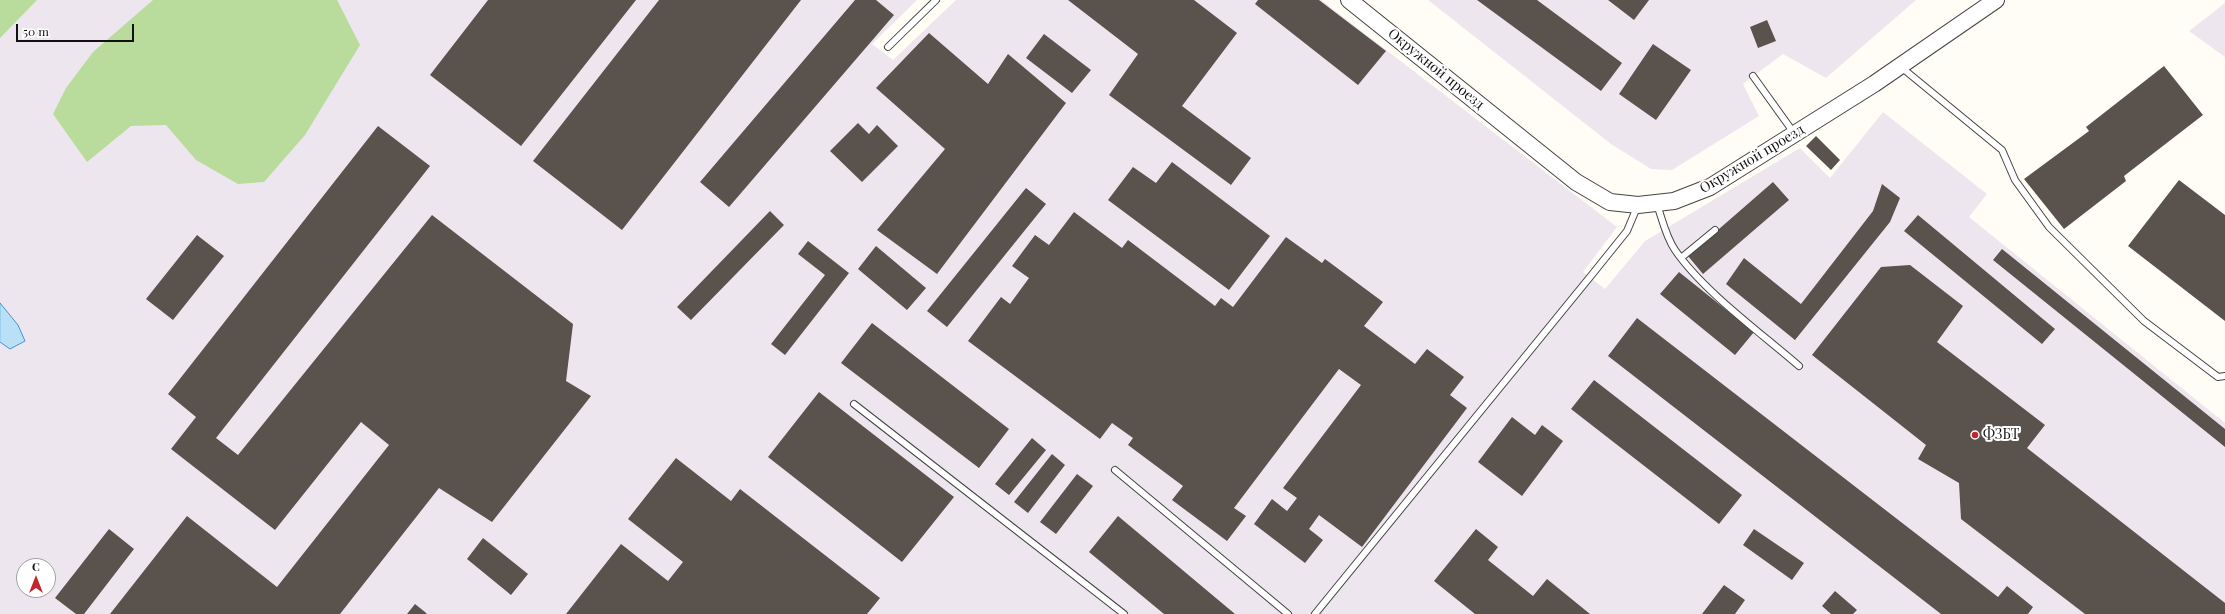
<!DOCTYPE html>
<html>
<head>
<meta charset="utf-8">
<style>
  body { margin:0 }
  #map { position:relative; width:2225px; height:614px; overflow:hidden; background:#fffdf5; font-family:"Playfair Display",serif }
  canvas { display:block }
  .north { position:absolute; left:16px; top:558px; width:40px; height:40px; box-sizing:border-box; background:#fff; border:1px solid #a0a0a0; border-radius:50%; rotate:0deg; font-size:11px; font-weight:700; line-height:16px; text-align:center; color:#111 }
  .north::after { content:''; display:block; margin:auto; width:14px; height:18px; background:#c4262e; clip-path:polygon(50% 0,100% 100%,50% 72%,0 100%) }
  .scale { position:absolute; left:16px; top:24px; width:118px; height:18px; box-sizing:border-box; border:2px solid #111; border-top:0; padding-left:5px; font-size:12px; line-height:14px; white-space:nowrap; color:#111; -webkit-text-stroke:3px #fff; paint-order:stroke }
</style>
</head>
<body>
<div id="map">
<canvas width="2225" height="614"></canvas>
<div class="north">С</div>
<div class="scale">50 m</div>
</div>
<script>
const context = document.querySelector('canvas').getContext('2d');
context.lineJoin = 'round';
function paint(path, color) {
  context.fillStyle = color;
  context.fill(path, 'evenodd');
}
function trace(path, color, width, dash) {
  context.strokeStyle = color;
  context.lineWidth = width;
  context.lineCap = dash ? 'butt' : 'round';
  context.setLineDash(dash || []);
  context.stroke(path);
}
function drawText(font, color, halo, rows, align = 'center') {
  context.font = font + ' "Playfair Display",serif';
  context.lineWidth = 4;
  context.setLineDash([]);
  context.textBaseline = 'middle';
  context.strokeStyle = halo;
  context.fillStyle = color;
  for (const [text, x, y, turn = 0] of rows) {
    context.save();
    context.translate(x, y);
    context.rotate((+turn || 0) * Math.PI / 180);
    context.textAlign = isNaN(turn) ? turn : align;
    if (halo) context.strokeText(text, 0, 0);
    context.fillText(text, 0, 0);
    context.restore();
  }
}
paint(new Path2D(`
  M 0,0 L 917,0 L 872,44 L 893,60 L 956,0 L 1321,0 L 1617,227 L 1583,272 L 1605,289 L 1645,241 L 1800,148 L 1830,178 L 1883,112 L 1987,194 L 1969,217 L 2225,423 L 2225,614 L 0,614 ZM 24,566 L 48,566 L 48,590 L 24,590 Z
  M 1428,0 L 1916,0 L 1826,78 L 1783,54 L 1743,84 L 1759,116 L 1672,170 L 1651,169 L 1611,144 Z
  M 2225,3 L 2225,57 L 2189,31 Z`), '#eee6ef');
paint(new Path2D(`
  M 0,0 L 37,0 L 0,38 Z
  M 153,0 L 337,0 L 360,45 L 305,135 L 264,182 L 238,184 L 196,160 L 166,125 L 131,126 L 87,162 L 53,114 L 66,88 L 93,52 Z`), '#b9dc9c');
const water = new Path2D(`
  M 0,303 L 18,325 L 25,341 L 10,349 L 0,342 Z`);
paint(water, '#b9e0f7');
trace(water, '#3f96cf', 1);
paint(new Path2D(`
  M 488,0 L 636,0 L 521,146 L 430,75 Z
  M 659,0 L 801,0 L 622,230 L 533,161 Z
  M 855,0 L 876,0 L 894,15 L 729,207 L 700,182 Z
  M 1068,0 L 1194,0 L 1237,33 L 1182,106 L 1251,158 L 1231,185 L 1109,95 L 1138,54 Z
  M 1258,0 L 1319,0 L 1386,51 L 1358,85 L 1255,4 Z
  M 1477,0 L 1537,0 L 1622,63 L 1601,91 Z
  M 1608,0 L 1649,0 L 1634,20 Z
  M 1767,20 L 1776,41 L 1758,48 L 1750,27 Z
  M 929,33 L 988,84 L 1008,54 L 1066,103 L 937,274 L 877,230 L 945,149 L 876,88 Z
  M 1044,34 L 1091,70 L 1072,93 L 1026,58 Z
  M 1653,44 L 1691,70 L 1656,120 L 1619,94 Z
  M 2164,66 L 2203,115 L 2124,176 L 2126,181 L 2064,229 L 2024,179 L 2089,131 L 2086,127 Z
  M 858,123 L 869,134 L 877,125 L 898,146 L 862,182 L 830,151 Z
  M 378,126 L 430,166 L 216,438 L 238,455 L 432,215 L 573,324 L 566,381 L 591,396 L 492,522 L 439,488 L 340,614 L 110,614 L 187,516 L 277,587 L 389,445 L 361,422 L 275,530 L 171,449 L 196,417 L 168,394 Z
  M 1816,136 L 1840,160 L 1831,170 L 1806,146 Z
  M 1172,162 L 1270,236 L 1229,290 L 1108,200 L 1133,167 L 1156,183 Z
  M 2179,180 L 2225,215 L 2225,321 L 2128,246 Z
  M 1773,182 L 1789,200 L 1703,274 L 1688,256 Z
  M 1882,184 L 1900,198 L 1890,222 L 1795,340 L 1726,284 L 1744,258 L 1801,304 L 1873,211 Z
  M 1026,188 L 1046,204 L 947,327 L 927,311 Z
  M 770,211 L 784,225 L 691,320 L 677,307 Z
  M 1074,212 L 1122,248 L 1128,240 L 1215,306 L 1221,298 L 1233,307 L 1286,237 L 1322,263 L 1325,259 L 1383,302 L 1364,326 L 1415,364 L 1427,349 L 1464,377 L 1450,395 L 1467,408 L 1362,547 L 1319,515 L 1309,529 L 1323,540 L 1305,563 L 1254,524 L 1272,499 L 1287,511 L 1297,498 L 1283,488 L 1361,385 L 1339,369 L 1234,508 L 1246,516 L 1227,541 L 1172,500 L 1183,486 L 1128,445 L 1133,438 L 1112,423 L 1100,439 L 968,341 L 1001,297 L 1010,304 L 1029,278 L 1012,266 L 1035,235 L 1049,245 Z
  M 1918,215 L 2055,329 L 2042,344 L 1904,231 Z
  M 197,235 L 224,256 L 173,320 L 146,299 Z
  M 808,241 L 849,273 L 785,355 L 771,344 L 825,275 L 798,254 Z
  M 876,246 L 926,288 L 907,310 L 858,269 Z
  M 2002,249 L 2225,429 L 2225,447 L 1993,260 Z
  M 1910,265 L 1963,306 L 1937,342 L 2045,425 L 2027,448 L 2225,603 L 2225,614 L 2085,614 L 1961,519 L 1959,483 L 1918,459 L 1926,445 L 1812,355 L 1881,267 Z
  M 1679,272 L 1754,332 L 1735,355 L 1660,294 Z
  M 1637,318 L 1998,597 L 2007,586 L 2033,607 L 2028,614 L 1941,614 L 1608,356 Z
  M 872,323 L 1009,429 L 979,468 L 841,363 Z
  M 1594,380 L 1742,495 L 1719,524 L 1571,409 Z
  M 819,392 L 954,497 L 902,562 L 768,457 Z
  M 1512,417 L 1535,435 L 1542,425 L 1563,441 L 1522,496 L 1478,462 Z
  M 1032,438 L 1046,450 L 1009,495 L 995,484 Z
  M 1052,454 L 1065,465 L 1028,513 L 1014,502 Z
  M 676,458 L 731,501 L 740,489 L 880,598 L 867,614 L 566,614 L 621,544 L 668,581 L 683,562 L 628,519 Z
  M 1077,474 L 1093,486 L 1056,534 L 1040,522 Z
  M 1118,516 L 1235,614 L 1164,614 L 1089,552 Z
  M 109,529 L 134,549 L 84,614 L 76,614 L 55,598 Z
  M 1476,529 L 1498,547 L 1488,560 L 1533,596 L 1547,579 L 1590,614 L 1475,614 L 1434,581 Z
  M 1754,529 L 1804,563 L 1792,580 L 1743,545 Z
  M 483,538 L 528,574 L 511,595 L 467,559 Z
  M 1724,585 L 1745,600 L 1735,614 L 1702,614 Z
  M 1835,591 L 1857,610 L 1853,614 L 1831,614 L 1822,606 Z
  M 415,604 L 425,612 L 427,614 L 407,614 Z`), '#5a524d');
const service = new Path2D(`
  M 888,47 L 936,0
  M 1901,67 L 2002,150 L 2015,180 L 2049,227 L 2144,321 L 2218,377 L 2225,376
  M 1753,76 L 1794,133
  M 1657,204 C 1662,219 1666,237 1675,250 C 1703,291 1761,333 1799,366
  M 1681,258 L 1715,230
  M 854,404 L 1124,614
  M 1115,470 L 1288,614
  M 1315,614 L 1590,277 L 1627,231 L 1638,205`);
const tertiary = new Path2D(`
  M 1349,0 L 1576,182 L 1610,202 L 1638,205 L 1674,201 L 1710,187 L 1874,84 L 1996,0`);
trace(service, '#444', 8);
trace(tertiary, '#444', 18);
trace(service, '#fff', 6);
trace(tertiary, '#fff', 16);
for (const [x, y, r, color] of [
  [1975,435,4,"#c4262e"]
]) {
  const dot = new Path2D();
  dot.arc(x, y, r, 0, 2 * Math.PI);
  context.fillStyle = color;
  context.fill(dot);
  trace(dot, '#fff', 1.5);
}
drawText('14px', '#111', '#fff', [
  ["Окружной проезд",1436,69,39],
  ["Окружной проезд",1752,159,-31]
]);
drawText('14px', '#111', '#fff', [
  ["ФЗБТ",1983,435]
], 'left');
</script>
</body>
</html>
